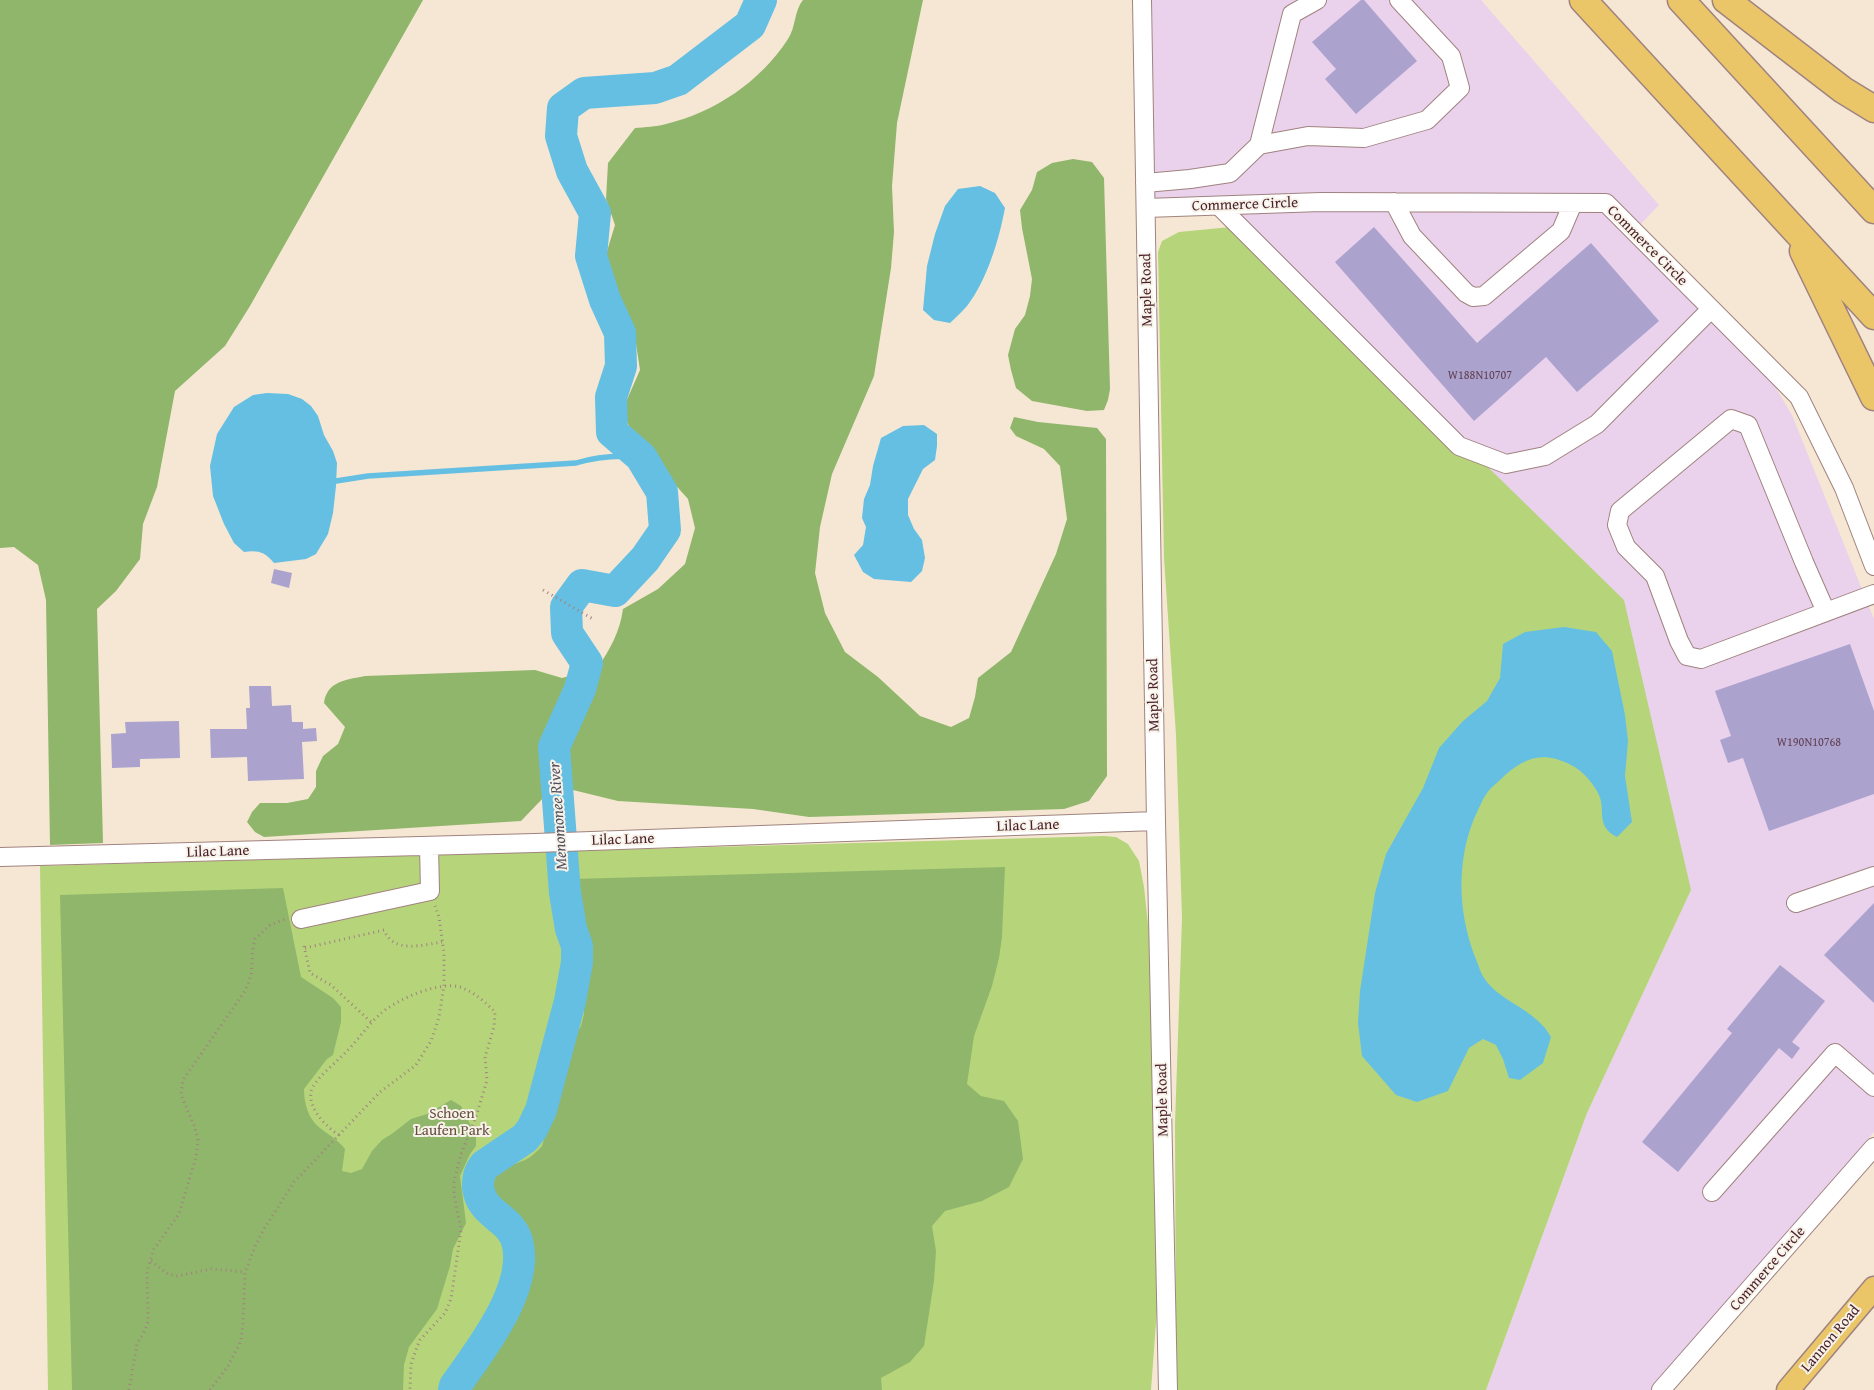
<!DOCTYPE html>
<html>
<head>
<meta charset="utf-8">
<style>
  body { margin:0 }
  canvas { display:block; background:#f5e7d3 }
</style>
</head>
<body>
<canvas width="1874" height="1390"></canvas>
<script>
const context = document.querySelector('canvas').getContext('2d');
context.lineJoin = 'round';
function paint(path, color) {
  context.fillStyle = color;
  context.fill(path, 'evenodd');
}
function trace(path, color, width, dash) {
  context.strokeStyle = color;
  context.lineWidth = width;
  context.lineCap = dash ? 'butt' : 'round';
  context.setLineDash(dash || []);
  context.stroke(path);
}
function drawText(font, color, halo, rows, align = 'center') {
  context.font = font + ' "Gentium Book Plus",serif';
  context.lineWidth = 4;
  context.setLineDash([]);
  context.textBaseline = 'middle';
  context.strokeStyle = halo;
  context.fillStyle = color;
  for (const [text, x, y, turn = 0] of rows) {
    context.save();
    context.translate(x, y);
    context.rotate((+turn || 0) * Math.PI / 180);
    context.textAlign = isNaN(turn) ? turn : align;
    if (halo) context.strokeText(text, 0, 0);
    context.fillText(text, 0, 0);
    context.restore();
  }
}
paint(new Path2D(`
  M 1152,0 L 1481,0 L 1659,205 L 1636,229 L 1652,245 L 1774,385 L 1792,415 L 1874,619 L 1874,1132 L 1653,1390 L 1486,1390 L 1587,1113 L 1691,890 L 1436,453 L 1227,210 L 1154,212 Z`), '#ead1ec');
paint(new Path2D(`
  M 1241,226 L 1624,600 L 1691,890 L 1587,1113 L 1486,1390 L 1178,1390 L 1176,1379 L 1175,1124 L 1182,918 L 1176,735 L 1164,558 L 1158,252 L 1162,241 L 1179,232 Z
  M 1104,836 L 1116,837 L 1128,844 L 1139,861 L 1144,887 L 1152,961 L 1158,1296 L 1151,1390 L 48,1390 L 40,866 Z`), '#b6d57b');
paint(new Path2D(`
  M 0,0 L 423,0 L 250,306 L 225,346 L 175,391 L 157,487 L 143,524 L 140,559 L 116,591 L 97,609 L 103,843 L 50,845 L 46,600 L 38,565 L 14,547 L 0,548 Z
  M 803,0 L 923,0 L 897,123 L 892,186 L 894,232 L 891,268 L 874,376 L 832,474 L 820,527 L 815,573 L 825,613 L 845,652 L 878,677 L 920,716 L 951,727 L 969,718 L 975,697 L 978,678 L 1011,652 L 1056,554 L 1067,519 L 1060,466 L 1044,449 L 1016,436 L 1010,428 L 1014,417 L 1038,422 L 1097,428 L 1106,439 L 1107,776 L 1089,801 L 1064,809 L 809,817 L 753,809 L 618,801 L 573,790 L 546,795 L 521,821 L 264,837 L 255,832 L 247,822 L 252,812 L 260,803 L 287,803 L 308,799 L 316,787 L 316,771 L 323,756 L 338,744 L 345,727 L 324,703 C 327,681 346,680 365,676 L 535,670 L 562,678 L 597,669 C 610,649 620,632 623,609 L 658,589 L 685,564 L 695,528 L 688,499 L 636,441 L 622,411 L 640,370 L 635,337 L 623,318 L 604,261 L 615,225 L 606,199 L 608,163 L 635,128 C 645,127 656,127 666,124 C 715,112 760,82 788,39 C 796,27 794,11 803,0 Z
  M 1073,159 L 1092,162 L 1104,178 L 1110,389 L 1108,400 L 1104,410 L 1087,411 L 1032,401 L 1016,388 L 1011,370 L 1008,355 L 1015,329 L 1025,315 L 1030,296 L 1032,279 L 1022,228 L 1020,210 L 1032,190 L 1037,172 L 1052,163 Z
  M 1005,867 L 1002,937 L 999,958 L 992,986 L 974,1036 L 967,1084 L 981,1096 L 1004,1101 L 1018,1121 L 1023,1159 L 1009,1187 L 982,1201 L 945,1211 L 932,1226 L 936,1251 L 934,1281 L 924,1346 L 910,1362 L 881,1378 L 882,1390 L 463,1390 L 463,1385 C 468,1380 473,1373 479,1368 C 482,1365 487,1363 491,1360 C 508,1343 533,1274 531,1251 C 530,1241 527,1226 520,1218 C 511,1206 478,1199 488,1178 C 492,1170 516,1164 525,1160 C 532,1157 537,1151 542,1146 L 563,1069 L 576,1034 L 581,1026 L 584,1014 L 582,998 L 587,971 L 588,953 L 586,928 L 572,879 Z
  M 283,888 L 301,977 L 333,998 L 341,1007 L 341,1022 L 333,1055 L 327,1059 L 304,1089 C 304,1103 308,1119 320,1128 C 329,1135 338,1140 345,1149 L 342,1171 L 351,1173 L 362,1169 L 372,1151 L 382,1140 L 393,1133 L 411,1119 L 427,1114 L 451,1100 L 461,1106 L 476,1136 L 476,1146 L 470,1154 L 460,1176 L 466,1223 L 453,1249 L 450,1266 L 437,1309 L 409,1347 L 404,1365 L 403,1390 L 72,1390 L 60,895 Z`), '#90b66b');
paint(new Path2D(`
  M 980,186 L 995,193 L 1005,208 C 999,240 987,280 967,306 C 962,312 956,317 950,323 L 934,320 L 923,310 L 927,266 L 935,234 L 945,206 L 958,189 Z
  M 267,393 L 288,394 L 302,399 L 311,406 L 318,416 L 324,435 L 333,451 L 337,463 L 336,486 L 333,513 L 328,534 L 316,554 L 306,559 L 274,563 C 265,552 258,550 244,552 L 234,543 L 224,524 L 213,496 L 210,466 L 217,434 L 234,407 L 253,395 Z
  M 924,425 L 937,434 L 937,446 L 935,460 L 923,469 L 908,499 L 908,515 L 914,529 L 922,540 L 925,558 L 922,571 L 911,582 L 874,579 L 863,572 L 854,555 L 863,545 L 866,527 L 862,518 L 864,499 L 870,485 L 873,466 L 881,438 L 903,426 Z
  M 1564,627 L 1596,632 L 1612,651 L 1625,715 L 1628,741 L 1625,776 L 1632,822 L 1617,837 C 1595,826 1606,811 1599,795 C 1594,784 1582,770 1571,765 C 1541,750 1523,758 1500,780 C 1496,784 1490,788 1487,793 C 1483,798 1481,804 1478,810 C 1456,855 1457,910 1475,957 C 1478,963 1480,972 1484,978 C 1499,1000 1525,1006 1542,1025 C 1546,1028 1548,1033 1551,1037 L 1543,1063 L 1520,1080 L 1509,1078 L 1503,1059 L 1496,1045 L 1483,1039 L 1469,1048 L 1448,1091 L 1417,1102 L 1396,1095 L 1362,1056 L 1358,1023 L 1360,991 L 1375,893 L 1386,854 L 1423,788 L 1439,748 L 1463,721 L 1487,701 L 1500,678 L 1503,644 L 1525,632 Z`), '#65bfe3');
trace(new Path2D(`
  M 336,481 L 368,476 L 576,463 C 598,456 619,455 641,457`), '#65bfe3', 5.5);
trace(new Path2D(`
  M 454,1390 L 455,1386 C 480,1350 530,1288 517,1241 C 509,1216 481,1215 478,1187 C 478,1178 479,1172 485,1165 L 525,1138 L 532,1129 L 541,1110 L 570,1001 L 577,962 L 577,946 L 571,929 L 565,893 L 554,747 L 580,689 L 587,663 L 567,633 L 566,607 L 582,585 L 615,591 L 645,559 L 665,530 L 662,492 L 641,457 L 612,432 L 611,397 L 621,366 L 620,333 L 605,300 L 591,256 L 595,213 L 572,171 L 561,136 L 563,108 L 584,93 L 655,88 L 678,80 L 750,25 L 761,0`), '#65bfe3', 32);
paint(new Path2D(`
  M 1361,0 L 1364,0 L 1417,61 L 1356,114 L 1325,79 L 1336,69 L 1312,42 Z
  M 1374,227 L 1477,343 L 1591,243 L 1659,321 L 1577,392 L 1546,357 L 1474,421 L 1335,262 Z
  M 274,569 L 292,573 L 289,588 L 271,583 Z
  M 1850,644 L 1874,711 L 1874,794 L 1769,831 L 1743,758 L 1728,763 L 1720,740 L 1731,736 L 1715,691 Z
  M 249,686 L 271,686 L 272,706 L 291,705 L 292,722 L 303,722 L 303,729 L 316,728 L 317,741 L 302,742 L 304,779 L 248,781 L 247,757 L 211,758 L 210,729 L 247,729 L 246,708 L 250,708 Z
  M 179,721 L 180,758 L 140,759 L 140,767 L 112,768 L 111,734 L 126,733 L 125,722 Z
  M 1874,903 L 1874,1003 L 1824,955 Z
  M 1780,965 L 1825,1001 L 1792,1042 L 1800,1048 L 1792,1059 L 1779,1048 L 1678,1172 L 1642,1142 L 1732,1033 L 1727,1029 Z`), '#aba3ce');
const minor = new Path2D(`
  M 1142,0 L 1156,821 L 1168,1390
  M 1259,145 L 1308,136 L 1364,138 L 1427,120 L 1460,88 L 1451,56 L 1399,0
  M 1145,183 L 1190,179 L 1230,173 L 1259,145 L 1292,14 L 1317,0
  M 1394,202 L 1412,236 L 1466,293 L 1473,297 L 1484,296 L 1561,231 L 1573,203
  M 1219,206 L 1459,446 L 1506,464 L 1545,456 L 1597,424 L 1711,309
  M 1146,208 L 1321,202 L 1606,203 L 1799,397 L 1844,488 L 1874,566
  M 1826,612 L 1804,562 L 1748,425 L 1731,419 L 1620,511 L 1617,525 L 1626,547 L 1655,576 L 1679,641 L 1687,656 L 1701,659 L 1874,594
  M 0,857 L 535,843 L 1156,821
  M 1796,903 L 1874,876
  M 301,919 L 430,891 L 429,846
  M 1712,1192 L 1835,1053 L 1874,1087
  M 1661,1390 L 1874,1147`);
const major = new Path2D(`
  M 1788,1390 L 1874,1288`);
const highway = new Path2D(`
  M 1583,0 L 1874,316
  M 1681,0 L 1874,210
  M 1726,0 L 1843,90 L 1874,109
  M 1803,251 L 1874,397`);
trace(minor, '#a0837f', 20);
trace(major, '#a0837f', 25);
trace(highway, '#a0837f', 29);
trace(new Path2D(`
  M 543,590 L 593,619
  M 304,946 L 310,973 L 331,985 L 372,1023
  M 305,948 L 384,930 C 394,954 422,945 442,942
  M 339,1135 C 326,1127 308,1108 311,1092 C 313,1080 337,1062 346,1052 C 358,1040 367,1026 379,1015 C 395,1000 438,981 460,987 C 474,992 485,1002 495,1012 L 494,1027 L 485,1057 L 487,1080 L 476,1117 L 461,1154 L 454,1182 L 454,1194 L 461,1230 L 451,1299 L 445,1313 L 420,1340 L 417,1347 L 411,1364 L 410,1390
  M 151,1261 L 168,1274 L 178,1276 L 211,1269 L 245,1272
  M 129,1390 L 137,1344 L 145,1330 L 148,1322 L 147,1272 L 154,1249 L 179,1214 L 196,1157 L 198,1140 L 194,1125 L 181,1095 L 183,1080 L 245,991 L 251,976 L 253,948 L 255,939 L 270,925 L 285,919
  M 210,1390 L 228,1366 L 241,1341 L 243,1323 L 245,1272 L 256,1244 L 264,1229 L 294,1182 L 380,1092 L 416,1065 L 431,1041 L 439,1017 L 444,985 L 444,953 L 439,917 L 435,906`), '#a0837f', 3, [1, 4]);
trace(minor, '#fff', 18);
trace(major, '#ebc669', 22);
trace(highway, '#ebc669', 26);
drawText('12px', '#624054', null, [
  ["W188N10707",1480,376],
  ["W190N10768",1809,743]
]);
drawText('15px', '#4a1f2b', '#f7f3e8', [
  ["Commerce Circle",1245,205,-2],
  ["Commerce Circle",1647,246,45],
  ["Maple Road",1147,290,-91],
  ["Maple Road",1154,695,-91],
  ["Lilac Lane",1028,826,-2],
  ["Lilac Lane",623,840,-2],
  ["Lilac Lane",218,852,-2],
  ["Maple Road",1163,1100,-91],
  ["Commerce Circle",1768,1269,-49],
  ["Lannon Road",1831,1339,-50]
]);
drawText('15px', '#654c3f', '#f7f3e8', [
  ["Schoen",452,1114],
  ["Laufen Park",452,1131]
]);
drawText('italic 16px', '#524f62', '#f7f3e8', [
  ["Menomonee River",559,816,-94]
]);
</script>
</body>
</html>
